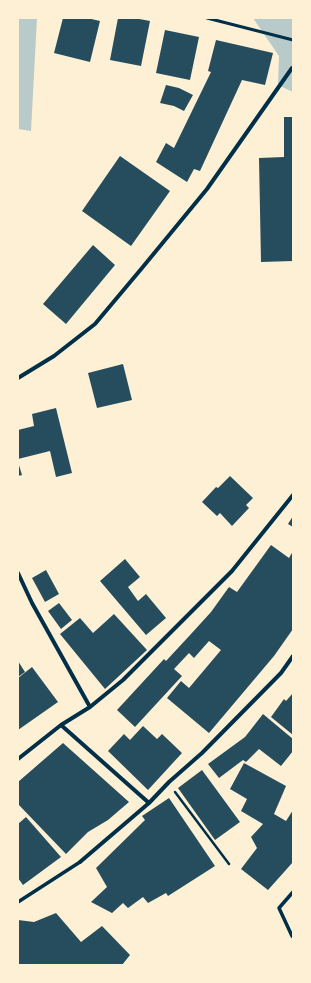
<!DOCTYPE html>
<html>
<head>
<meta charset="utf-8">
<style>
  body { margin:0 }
  #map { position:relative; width:311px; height:983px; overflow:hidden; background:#fdf0d5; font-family:"DejaVu Sans",sans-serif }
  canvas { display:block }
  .frame { position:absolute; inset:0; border:19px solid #fdf0d5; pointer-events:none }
</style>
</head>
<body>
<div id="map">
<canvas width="311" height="983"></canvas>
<div class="frame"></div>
</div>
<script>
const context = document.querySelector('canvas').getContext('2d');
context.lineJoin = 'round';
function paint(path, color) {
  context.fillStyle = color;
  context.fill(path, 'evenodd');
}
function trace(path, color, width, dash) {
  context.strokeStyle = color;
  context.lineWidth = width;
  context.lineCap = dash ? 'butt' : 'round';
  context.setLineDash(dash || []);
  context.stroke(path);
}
paint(new Path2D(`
  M 18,18 L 37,18 L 31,131 L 18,129 Z
  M 253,18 L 293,18 L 293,92 L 278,85 L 279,56 Z`), '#b9caca');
paint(new Path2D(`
  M 63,18 L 87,18 L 100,21 L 90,62 L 54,53 Z
  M 118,18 L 134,18 L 150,21 L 141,66 L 110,60 Z
  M 165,30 L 199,37 L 190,80 L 156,73 Z
  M 216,40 L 273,53 L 265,85 L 242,80 L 200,171 L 194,169 L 187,182 L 156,162 L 166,143 L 174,148 L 211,72 L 208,71 Z
  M 166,85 L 179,88 L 193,95 L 184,111 L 174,106 L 160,103 Z
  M 284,117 L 293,117 L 293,261 L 261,262 L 259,158 L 284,157 Z
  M 120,156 L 170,191 L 131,246 L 82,211 Z
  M 93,245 L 115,265 L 66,324 L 43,304 Z
  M 123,364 L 132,400 L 97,408 L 88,373 Z
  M 56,408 L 72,473 L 56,477 L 50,451 L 18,459 L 18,430 L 34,426 L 32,414 Z
  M 18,462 L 22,475 L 18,476 Z
  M 230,476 L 253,498 L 246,505 L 249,508 L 232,526 L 220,513 L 217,516 L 202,502 L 216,487 L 218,488 Z
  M 293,516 L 293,527 L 288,524 Z
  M 271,545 L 289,558 L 293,551 L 293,629 L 274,656 L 209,733 L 167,698 L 181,681 L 189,688 L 221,650 L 209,641 L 194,658 L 189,653 L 174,669 L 182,676 L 135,727 L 117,710 L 164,659 L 166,661 L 191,634 L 211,612 L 229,587 L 237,592 Z
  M 125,559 L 140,577 L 128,587 L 138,601 L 146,594 L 166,618 L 146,635 L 100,581 Z
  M 46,570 L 59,594 L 45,602 L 32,578 Z
  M 59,603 L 72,620 L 61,629 L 48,611 Z
  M 114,614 L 147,650 L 105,689 L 60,634 L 80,618 L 93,633 Z
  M 18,661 L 25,672 L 18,677 Z
  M 32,667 L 58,702 L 18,730 L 18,678 Z
  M 293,693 L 293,735 L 271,717 L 284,699 L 286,701 Z
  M 263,714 L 293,739 L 293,751 L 281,766 L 259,749 L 246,762 L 243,760 L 219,778 L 208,764 L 245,737 Z
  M 143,726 L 157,739 L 162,734 L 182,753 L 148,790 L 108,751 L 124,734 L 130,740 Z
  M 63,743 L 129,802 L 108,820 L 88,832 L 66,854 L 18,804 L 18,782 Z
  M 244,763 L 286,786 L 274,814 L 286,821 L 293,810 L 293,862 L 268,890 L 241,869 L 257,848 L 251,837 L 263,824 L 241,811 L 247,799 L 230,789 Z
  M 202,770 L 240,822 L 215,840 L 178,788 Z
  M 169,798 L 215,866 L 168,896 L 166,893 L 148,903 L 143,897 L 128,908 L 123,903 L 112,913 L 91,902 L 107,887 L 96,868 L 145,820 L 142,816 Z
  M 26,817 L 61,857 L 23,885 L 18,878 L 18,824 Z
  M 56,913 L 81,942 L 102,926 L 130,955 L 122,965 L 18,965 L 18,920 L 34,922 Z`), '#264d5e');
trace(new Path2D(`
  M 175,792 L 229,864`), '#003049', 2.5);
trace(new Path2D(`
  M 207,18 L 293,40`), '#003049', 3);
trace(new Path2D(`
  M 293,892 L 279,908 L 292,936 L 293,937
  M 18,902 L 80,862`), '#003049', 3.5);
trace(new Path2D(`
  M 18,378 L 54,356 L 95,324 L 142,268 L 207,189 L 292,68 L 293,68
  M 18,573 L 32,603 L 90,707
  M 61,725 L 149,803
  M 18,759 L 61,725 L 90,707 L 123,680 L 232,571 L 293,495
  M 80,862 L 149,803 L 169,782 L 202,753 L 281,673 L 293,656`), '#003049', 4);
</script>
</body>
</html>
